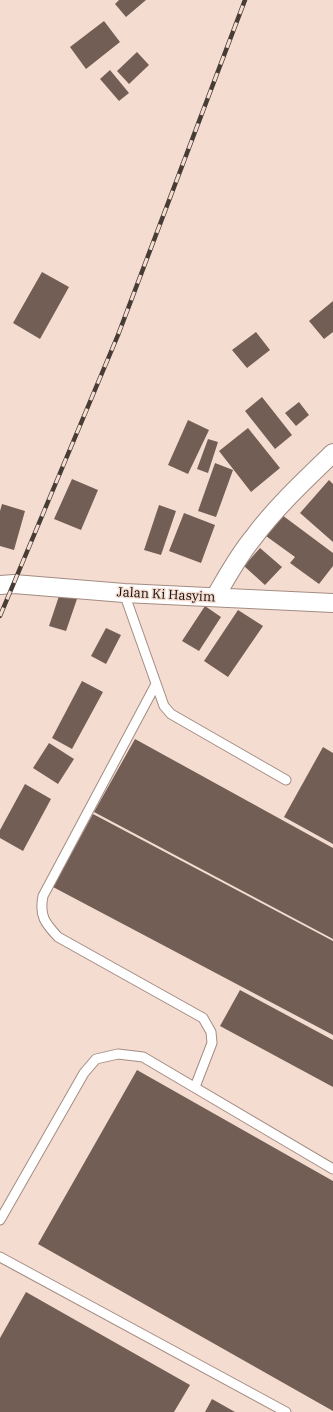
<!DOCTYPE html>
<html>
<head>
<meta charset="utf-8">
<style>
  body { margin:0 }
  canvas { display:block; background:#f5dcd1 }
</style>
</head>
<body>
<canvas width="333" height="1412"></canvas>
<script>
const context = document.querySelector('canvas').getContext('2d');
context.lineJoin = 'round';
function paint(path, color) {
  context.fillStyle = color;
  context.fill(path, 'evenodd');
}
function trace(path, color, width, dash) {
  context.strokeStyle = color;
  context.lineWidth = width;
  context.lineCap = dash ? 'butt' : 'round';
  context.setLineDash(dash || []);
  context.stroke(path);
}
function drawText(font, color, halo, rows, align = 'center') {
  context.font = font + ' "IBM Plex Serif",serif';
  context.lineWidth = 3;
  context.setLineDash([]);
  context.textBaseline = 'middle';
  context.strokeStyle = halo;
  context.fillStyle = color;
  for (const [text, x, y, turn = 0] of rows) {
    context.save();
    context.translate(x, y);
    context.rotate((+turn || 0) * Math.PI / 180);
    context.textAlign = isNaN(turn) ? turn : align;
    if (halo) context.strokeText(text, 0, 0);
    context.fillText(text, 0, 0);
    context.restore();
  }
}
paint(new Path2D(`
  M 119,0 L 146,0 L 126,17 L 115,4 Z
  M 104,21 L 120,42 L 86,69 L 70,47 Z
  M 137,52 L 149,65 L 129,84 L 117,71 Z
  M 110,70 L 129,93 L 119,101 L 100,79 Z
  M 42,272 L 69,287 L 40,339 L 13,323 Z
  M 333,301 L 333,332 L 324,339 L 309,321 Z
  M 256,332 L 270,350 L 247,368 L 232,350 Z
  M 262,397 L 292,435 L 275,449 L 245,411 Z
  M 299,402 L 309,415 L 296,426 L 285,413 Z
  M 188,420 L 209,430 L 188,474 L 168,465 Z
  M 248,428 L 280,468 L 251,492 L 219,451 Z
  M 208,439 L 218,442 L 208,473 L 197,469 Z
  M 215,463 L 233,470 L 216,517 L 198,511 Z
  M 72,479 L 98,490 L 81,530 L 54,519 Z
  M 329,480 L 333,484 L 333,542 L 300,513 Z
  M 2,504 L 25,511 L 14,550 L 0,546 L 0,511 Z
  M 159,505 L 176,511 L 161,555 L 144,550 Z
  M 184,513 L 215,525 L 201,563 L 169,551 Z
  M 282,515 L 333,553 L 333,566 L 319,584 L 290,563 L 295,557 L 266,536 Z
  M 260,548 L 282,567 L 265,585 L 244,566 Z
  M 60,593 L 77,599 L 66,631 L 49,626 Z
  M 205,606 L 221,617 L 199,651 L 182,641 Z
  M 238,610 L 263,626 L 228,677 L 204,661 Z
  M 106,628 L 121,635 L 106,664 L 91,656 Z
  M 82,681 L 103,692 L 72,749 L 52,738 Z
  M 135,739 L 333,848 L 333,939 L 94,812 Z
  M 49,743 L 74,759 L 58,784 L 33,768 Z
  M 323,747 L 333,753 L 333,844 L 284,817 Z
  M 25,784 L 51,799 L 23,851 L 0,838 L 0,830 Z
  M 93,814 L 333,941 L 333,1035 L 53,887 Z
  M 240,990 L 333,1040 L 333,1087 L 220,1026 Z
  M 137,1070 L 333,1181 L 333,1411 L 38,1244 Z
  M 26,1292 L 190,1385 L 174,1412 L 0,1412 L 0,1338 Z
  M 212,1399 L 235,1412 L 205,1412 Z`), '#735e55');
const service = new Path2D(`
  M 124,593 L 164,706 L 171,714 L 286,780
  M 156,684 L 43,896 C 39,916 45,923 58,937 L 203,1018 L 211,1032 L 212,1043 L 195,1087
  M 0,1220 L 84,1073 L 96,1059 L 118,1054 L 143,1057 L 333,1169
  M 0,1257 L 286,1412`);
const minor = new Path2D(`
  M 0,585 L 14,584 L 124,593 L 333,603
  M 215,597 C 227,577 238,556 253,538 C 276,507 305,480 333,453`);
trace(service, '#a38c82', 11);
trace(minor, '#a38c82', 20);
trace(service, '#fff', 9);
trace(minor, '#fff', 18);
const rail = new Path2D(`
  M 0,616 L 118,335 L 245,0`);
trace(rail, '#473c36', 4.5);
trace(rail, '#f5dcd1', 3, [9]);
drawText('13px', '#150d09', '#f5dcd1', [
  ["Jalan Ki Hasyim",166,595,3]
]);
</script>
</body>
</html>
